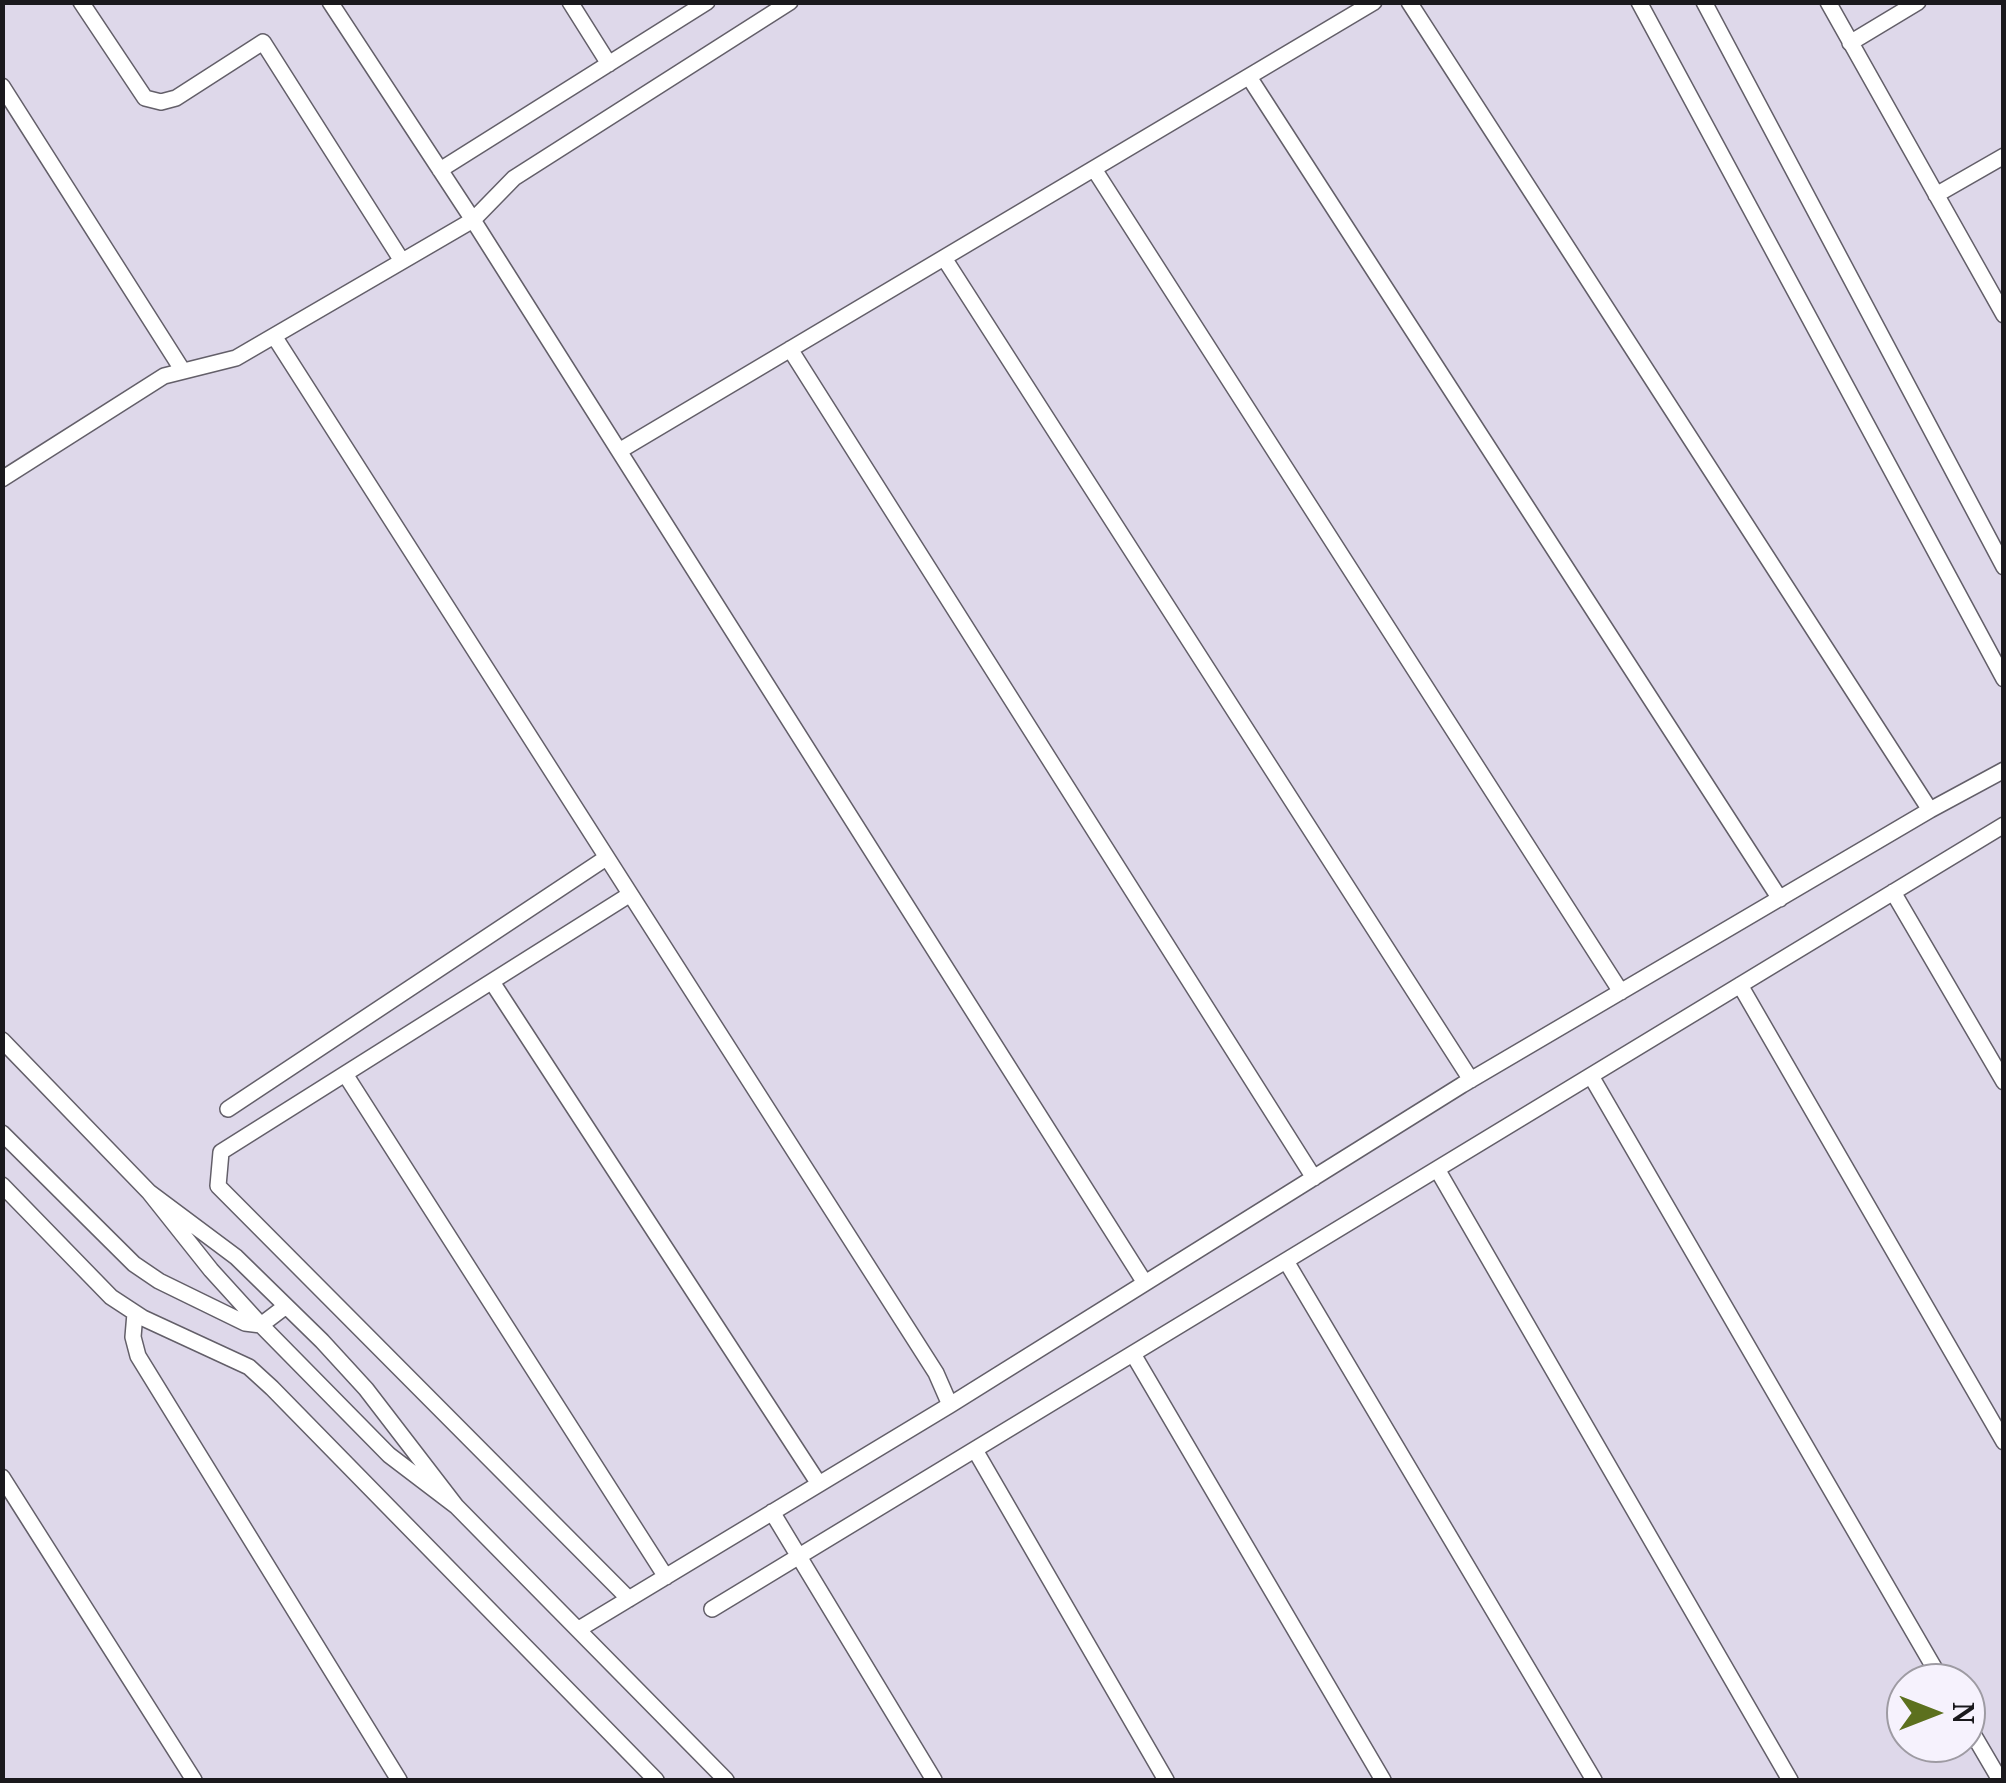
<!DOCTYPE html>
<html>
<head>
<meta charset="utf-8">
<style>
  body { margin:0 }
  #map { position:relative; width:2006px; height:1783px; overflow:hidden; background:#e8e4f0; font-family:"Noto Serif",serif }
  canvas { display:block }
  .frame { position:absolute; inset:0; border:5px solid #1a191d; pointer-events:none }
  .north { position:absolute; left:1886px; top:1663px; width:100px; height:100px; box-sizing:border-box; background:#f6f2fd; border:2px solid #9e9ba3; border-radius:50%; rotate:90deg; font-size:28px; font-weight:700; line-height:40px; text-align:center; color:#1a191d }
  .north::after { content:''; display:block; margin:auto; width:35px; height:45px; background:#5c701e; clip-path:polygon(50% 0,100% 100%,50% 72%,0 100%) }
</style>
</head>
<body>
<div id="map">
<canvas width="2006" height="1783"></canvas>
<div class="frame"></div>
<div class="north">N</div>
</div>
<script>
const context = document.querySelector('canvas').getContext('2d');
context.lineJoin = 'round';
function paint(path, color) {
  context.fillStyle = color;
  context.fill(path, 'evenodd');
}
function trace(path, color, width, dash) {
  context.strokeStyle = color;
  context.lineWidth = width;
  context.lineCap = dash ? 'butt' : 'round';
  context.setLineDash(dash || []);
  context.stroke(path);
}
paint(new Path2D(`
  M 3,3 L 2003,3 L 2003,1780 L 3,1780 ZM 1906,1683 L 1966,1683 L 1966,1743 L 1906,1743 Z`), '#ded8ea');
const service = new Path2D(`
  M 81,2 L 145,98 L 161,102 L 176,98 L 263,42 L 402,261
  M 330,2 L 473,220 L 1145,1283
  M 570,2 L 609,64
  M 1409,2 L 1930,810
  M 1639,2 L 2004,679
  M 1704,2 L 2004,567
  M 1828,2 L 2004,315
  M 1850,43 L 1918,2
  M 1249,77 L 1780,899
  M 2,86 L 183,371
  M 1094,169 L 1621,992
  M 440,170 L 707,2
  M 1936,195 L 2004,156
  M 944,258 L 1471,1080
  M 274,336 L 936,1373 L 950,1405
  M 790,349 L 1314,1178
  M 619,451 L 1374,2
  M 2,479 L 164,376 L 236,358 L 473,220 L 514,178 L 790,2
  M 1893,892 L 2004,1082
  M 492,982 L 819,1484
  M 1740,985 L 2004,1442
  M 2,1040 L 149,1192
  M 345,1074 L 666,1577
  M 1591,1076 L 1943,1683
  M 228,1109 L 606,858
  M 2,1133 L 134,1264 L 159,1281 L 245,1323 L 261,1325 L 286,1306
  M 1437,1169 L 1790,1780
  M 2,1185 L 111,1297 L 143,1318 L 249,1367 L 272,1388 L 656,1780
  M 1286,1261 L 1594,1780
  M 135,1313 L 133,1337 L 138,1356 L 399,1780
  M 1133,1354 L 1383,1780
  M 975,1450 L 1166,1780
  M 2,1477 L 194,1780
  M 456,1506 L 389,1455 L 261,1325 L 211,1270 L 149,1192 L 236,1257 L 322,1341 L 366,1389 L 456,1506 L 726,1780
  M 772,1512 L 934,1780
  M 629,1599 L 218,1186 L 221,1152 L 629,895
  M 712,1609 L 2004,825
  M 579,1629 L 950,1405 L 1462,1085 L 1930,810 L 2004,770
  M 1966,1722 L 2000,1780`);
trace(service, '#635f69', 18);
trace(service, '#fff', 15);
</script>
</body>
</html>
